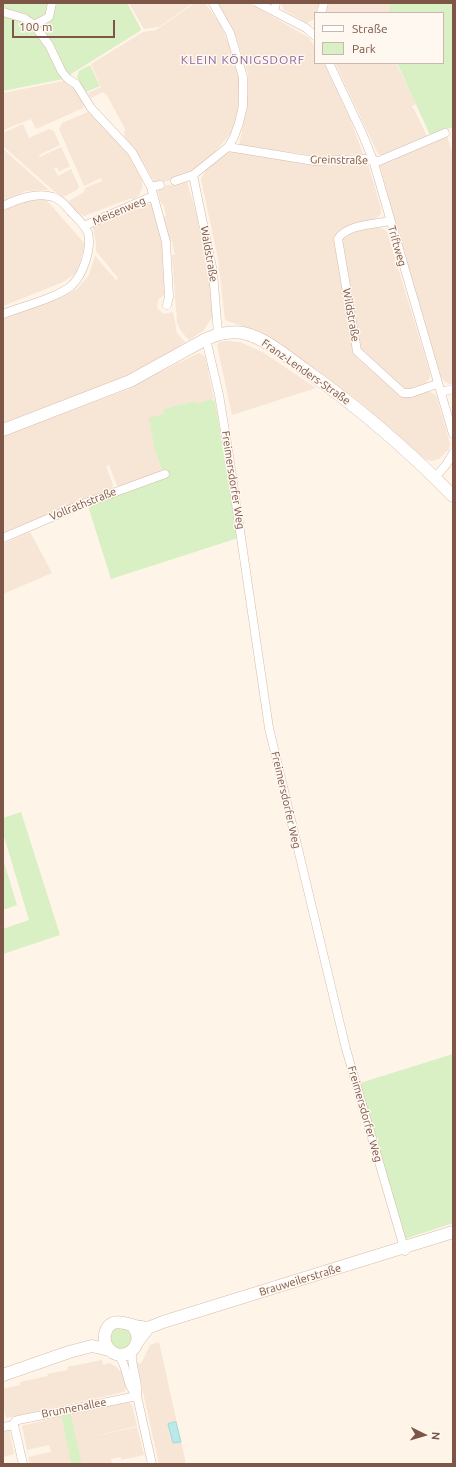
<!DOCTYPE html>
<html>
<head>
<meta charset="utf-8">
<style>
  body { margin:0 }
  #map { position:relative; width:456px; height:1467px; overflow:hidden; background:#fef4e8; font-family:Ubuntu,sans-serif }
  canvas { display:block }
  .frame { position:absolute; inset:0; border:4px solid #7d5648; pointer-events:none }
  .legend { position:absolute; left:314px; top:12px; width:130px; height:52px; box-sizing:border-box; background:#fff8f1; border:1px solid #cbb7ad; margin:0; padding:5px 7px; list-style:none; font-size:12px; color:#7d5648 }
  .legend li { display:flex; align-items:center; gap:8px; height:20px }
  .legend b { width:20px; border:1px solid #cbb7ad }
  .north { position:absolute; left:404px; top:1415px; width:40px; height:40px; -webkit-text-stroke:3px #fff8f1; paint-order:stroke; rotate:95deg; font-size:11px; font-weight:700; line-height:16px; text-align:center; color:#7d5648 }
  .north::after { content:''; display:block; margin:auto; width:14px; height:18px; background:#7d5648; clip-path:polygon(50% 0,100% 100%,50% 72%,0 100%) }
  .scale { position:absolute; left:12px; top:20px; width:103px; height:18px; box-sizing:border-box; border:2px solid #7d5648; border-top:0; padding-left:5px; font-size:12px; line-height:14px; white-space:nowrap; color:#7d5648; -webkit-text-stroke:3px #fff8f1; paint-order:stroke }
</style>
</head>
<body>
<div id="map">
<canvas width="456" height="1467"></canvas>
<div class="frame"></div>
<ul class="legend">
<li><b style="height:5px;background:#fff"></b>Straße</li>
<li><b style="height:11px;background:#d9efc4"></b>Park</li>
</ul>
<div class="north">N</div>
<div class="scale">100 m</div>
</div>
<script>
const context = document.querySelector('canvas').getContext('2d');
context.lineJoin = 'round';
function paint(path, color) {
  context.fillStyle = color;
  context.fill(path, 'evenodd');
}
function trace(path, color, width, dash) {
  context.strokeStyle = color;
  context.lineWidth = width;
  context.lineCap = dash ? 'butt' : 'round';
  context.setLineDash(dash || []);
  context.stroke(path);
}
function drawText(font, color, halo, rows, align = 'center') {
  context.font = font + ' Ubuntu,sans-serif';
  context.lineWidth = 3;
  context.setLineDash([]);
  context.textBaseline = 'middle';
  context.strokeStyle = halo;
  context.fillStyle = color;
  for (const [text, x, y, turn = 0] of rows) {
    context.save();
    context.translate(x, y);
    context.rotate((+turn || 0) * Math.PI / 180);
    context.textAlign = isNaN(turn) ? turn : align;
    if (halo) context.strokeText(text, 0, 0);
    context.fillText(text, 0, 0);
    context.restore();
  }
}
paint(new Path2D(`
  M 129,3 L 193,3 L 159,27 L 144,29 Z
  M 195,3 L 205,3 L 221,25 L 227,40 L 229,39 L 238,75 L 240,75 L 238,110 L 232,132 L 212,155 L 193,170 L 179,176 L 180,178 L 156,184 L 137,153 L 124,136 L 125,129 L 107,95 L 103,92 L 91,98 L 88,93 L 101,87 L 91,64 L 143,32 L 156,30 Z
  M 218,3 L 250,3 L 309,38 L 315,47 L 315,63 L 324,63 L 350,119 L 363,154 L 317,156 L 239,145 L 247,106 L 246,96 L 248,96 L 248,74 L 235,34 Z
  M 281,3 L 319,3 L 314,19 L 307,23 L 284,10 Z
  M 327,3 L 391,3 L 388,13 L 324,13 Z
  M 335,63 L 396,63 L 416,104 L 411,107 L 414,109 L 427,136 L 383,156 L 378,154 Z
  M 63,81 L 75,83 L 84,105 L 83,108 L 36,129 L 31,119 L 3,130 L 3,93 Z
  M 88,112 L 92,114 L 128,154 L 142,180 L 142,188 L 139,195 L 134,199 L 129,199 L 84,216 L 74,210 L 69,201 L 84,192 L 85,188 L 102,181 L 101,178 L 84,186 L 59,129 L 62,123 Z
  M 23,124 L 29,138 L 49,129 L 54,131 L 60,145 L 39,155 L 40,157 L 61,147 L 70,166 L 59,172 L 57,167 L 54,168 L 58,176 L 71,169 L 79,187 L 77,190 L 63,197 L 55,192 L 3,146 L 3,133 Z
  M 447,136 L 453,155 L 453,384 L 450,384 L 444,381 L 441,377 L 407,266 L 380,166 L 381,164 Z
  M 3,149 L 49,190 L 26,191 L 3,201 Z
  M 240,150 L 338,164 L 368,164 L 381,208 L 381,214 L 374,220 L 342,228 L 336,233 L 334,239 L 354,351 L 359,359 L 400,395 L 427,391 L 436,395 L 450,443 L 449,449 L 439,459 L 431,461 L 425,459 L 362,404 L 322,374 L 247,328 L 225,320 L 218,259 L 201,179 L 208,165 L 227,151 Z
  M 187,182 L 195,209 L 204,250 L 211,288 L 213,316 L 203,331 L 189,340 L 181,331 L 177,323 L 172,255 L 175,255 L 172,241 L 169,241 L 163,217 L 166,216 L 164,206 L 160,201 L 157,187 Z
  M 37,199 L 45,199 L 50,204 L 85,244 L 78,269 L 75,274 L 63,282 L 3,306 L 3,211 L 28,200 Z
  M 152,203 L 163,249 L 166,293 L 158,300 L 157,308 L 164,314 L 173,312 L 177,333 L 185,342 L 176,349 L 124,377 L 3,423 L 3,319 L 67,294 L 78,288 L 89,275 L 95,256 L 116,280 L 118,278 L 96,251 L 96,243 L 93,227 L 101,222 Z
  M 376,227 L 382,228 L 387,232 L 430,373 L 429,379 L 425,384 L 410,389 L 403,389 L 361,349 L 341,240 L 346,233 Z
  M 228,341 L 240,342 L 264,353 L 316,388 L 232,415 L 217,345 L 219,342 Z
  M 199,353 L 205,357 L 214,400 L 210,399 L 196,404 L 195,401 L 163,409 L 164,414 L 156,454 L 162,472 L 118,488 L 109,465 L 106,466 L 113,485 L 112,489 L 3,533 L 3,436 L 129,389 L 129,387 Z
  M 30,532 L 52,573 L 3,594 L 3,544 Z
  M 159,1342 L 186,1464 L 159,1464 L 137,1365 L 137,1362 L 141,1364 L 150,1345 Z
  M 102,1360 L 103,1365 L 110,1363 L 118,1368 L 119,1371 L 122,1370 L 126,1388 L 124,1392 L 6,1418 L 3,1403 L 3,1389 L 20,1385 L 20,1382 L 48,1376 L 47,1374 L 68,1370 L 67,1367 Z
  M 127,1401 L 132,1405 L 137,1426 L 86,1438 L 137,1427 L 144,1455 L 121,1460 L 121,1457 L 111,1459 L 112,1464 L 82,1464 L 71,1414 Z
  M 61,1416 L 71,1464 L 30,1464 L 28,1457 L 51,1452 L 49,1445 L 27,1450 L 22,1426 Z
  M 3,1429 L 9,1429 L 14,1454 L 3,1457 Z`), '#f7e5d6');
paint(new Path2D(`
  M 3,3 L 127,3 L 141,29 L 140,31 L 63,79 L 3,91 Z
  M 391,3 L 453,3 L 453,127 L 430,135 L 397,63 L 443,63 L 443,13 L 388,13 Z
  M 90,65 L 100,86 L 84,93 L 77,77 L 79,71 Z
  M 210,399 L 215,401 L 238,538 L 111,579 L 89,509 L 91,504 L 164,476 L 156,454 L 149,418 L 164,414 L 163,409 L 195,401 L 196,404 Z
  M 21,812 L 60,935 L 3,954 L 3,929 L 29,920 L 3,833 L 3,818 Z
  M 3,859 L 17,905 L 3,910 Z
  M 453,1054 L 453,1223 L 405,1239 L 360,1083 Z
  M 117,1326 L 132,1331 L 131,1345 L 121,1350 L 112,1346 L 109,1334 Z
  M 71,1414 L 82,1464 L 71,1464 L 61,1416 Z`), '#d9efc4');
const water = new Path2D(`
  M 176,1422 L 181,1442 L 173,1443 L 168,1424 Z`);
paint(water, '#bae8eb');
trace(water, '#9fdade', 1);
const street = new Path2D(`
  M 52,3 L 49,17 L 34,25 L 49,45 L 62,72 L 68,79 L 76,84 L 91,108 L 132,152 L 151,187 L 166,242 L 169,297 L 167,305
  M 258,3 L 306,28 L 315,36
  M 274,11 L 276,3
  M 3,12 L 24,18 L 34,25
  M 321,13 L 324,3
  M 329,63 L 362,133 L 373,160 L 453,434
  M 228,147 L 314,161 L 364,159 L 379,161 L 445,133
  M 193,175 L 213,272 L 218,334
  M 175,181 L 193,175 L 228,147 L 234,137 L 239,123 L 243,106 L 243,77 L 230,33 L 213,3
  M 151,187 L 160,185
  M 3,206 C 18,199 36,192 53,197 C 61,199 66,206 71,212 C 77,218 85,225 88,233 C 92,248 83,274 73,284 C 61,297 20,307 3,314
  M 390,221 C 375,224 345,225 338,239 L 357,351 L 403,393 L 411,393 L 437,384
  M 84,226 L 153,196
  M 206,339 L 219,395 L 228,449 L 269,728 L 346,1049 L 405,1251
  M 441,392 L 453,389
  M 435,477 L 446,465 L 453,453
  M 3,538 L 80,505 L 165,474
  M 132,1350 C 130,1366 139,1380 137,1396 L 152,1464
  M 118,1355 C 129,1367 125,1385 137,1396
  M 14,1425 L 23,1464
  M 3,1427 L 14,1425 L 15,1421 L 18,1420 L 137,1396`);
const secondary = new Path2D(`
  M 3,430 L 130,381 L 206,339 C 220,333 235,329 250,335 C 270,342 288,357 304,369 C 358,407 407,449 453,496
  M 132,1325 C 149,1345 122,1366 108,1348 C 105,1344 104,1339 105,1334 C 109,1318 122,1322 132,1325 C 137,1327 143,1327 148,1328
  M 138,1341 L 148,1328 L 163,1322 L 453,1232
  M 3,1375 L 69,1352 L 92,1346 L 109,1350`);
trace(street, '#d5bcaf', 9);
trace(secondary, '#d9bcab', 13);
trace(street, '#fff', 8);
trace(secondary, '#fff', 12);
drawText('11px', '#7d5648', '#fff8f1', [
  ["Greinstraße",339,160,1],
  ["Meisenweg",119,211,-23],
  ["Triftweg",397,246,74],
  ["Waldstraße",209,254,80],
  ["Wildstraße",351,315,80],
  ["Franz-Lenders-Straße",306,372,35],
  ["Freimersdorfer Weg",233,480,81],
  ["Vollrathstraße",83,504,-22],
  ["Freimersdorfer Weg",286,800,77],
  ["Freimersdorfer Weg",365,1114,74],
  ["Brauweilerstraße",300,1280,-17],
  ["Brunnenallee",74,1408,-11]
]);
context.letterSpacing = '1px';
drawText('12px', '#8664a0', '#fff8f1', [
  ["KLEIN KÖNIGSDORF",243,60]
]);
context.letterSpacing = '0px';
</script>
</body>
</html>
